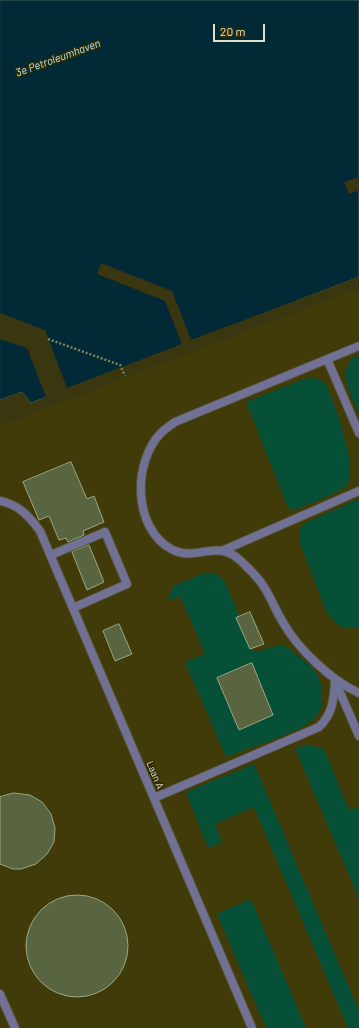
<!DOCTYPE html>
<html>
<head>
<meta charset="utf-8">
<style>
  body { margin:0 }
  #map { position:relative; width:359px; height:1028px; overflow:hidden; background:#3a360f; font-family:Barlow,sans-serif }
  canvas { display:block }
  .scale { position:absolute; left:213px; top:24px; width:52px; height:18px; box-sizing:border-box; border:2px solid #e1dfca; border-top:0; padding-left:5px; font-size:12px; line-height:14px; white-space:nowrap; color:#e1dfca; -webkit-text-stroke:3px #302c03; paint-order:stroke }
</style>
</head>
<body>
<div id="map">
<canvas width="359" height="1028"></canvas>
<div class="scale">20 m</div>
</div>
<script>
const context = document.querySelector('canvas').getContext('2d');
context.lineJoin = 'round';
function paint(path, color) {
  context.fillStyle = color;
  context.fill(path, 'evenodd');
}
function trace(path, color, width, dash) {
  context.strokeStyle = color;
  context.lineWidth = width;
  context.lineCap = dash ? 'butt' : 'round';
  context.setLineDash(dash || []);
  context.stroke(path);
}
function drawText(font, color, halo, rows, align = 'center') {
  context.font = font + ' Barlow,sans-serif';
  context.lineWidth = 3;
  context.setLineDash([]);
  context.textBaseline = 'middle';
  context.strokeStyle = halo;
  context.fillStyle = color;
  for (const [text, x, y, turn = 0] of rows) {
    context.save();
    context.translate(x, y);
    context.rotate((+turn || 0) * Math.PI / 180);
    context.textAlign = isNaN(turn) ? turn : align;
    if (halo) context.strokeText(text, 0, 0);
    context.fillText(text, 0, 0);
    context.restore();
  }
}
paint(new Path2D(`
  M 359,288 L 359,1028 L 0,1028 L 0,426 Z`), '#403b09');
paint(new Path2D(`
  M 359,354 L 359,414 C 351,396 334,366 359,354 Z
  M 307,378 L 318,379 L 326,384 C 335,406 359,467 347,486 C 336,494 308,504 294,510 L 288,508 L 246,402 Z
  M 359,499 L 359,627 L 343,628 L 336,623 L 327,613 L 299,541 L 300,528 L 307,522 Z
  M 204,573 L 215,573 L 224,580 L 255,652 L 283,644 C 294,653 309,662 317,674 C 323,686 326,708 315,718 C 300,733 248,748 226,757 L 185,662 L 205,654 L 180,596 L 167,601 L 173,586 Z
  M 308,745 L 324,749 L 349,810 L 359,807 L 359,899 L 295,748 Z
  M 254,764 L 359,1011 L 359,1028 L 348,1028 L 254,807 L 215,824 L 222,842 L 208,848 L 186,792 Z
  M 251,899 L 306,1028 L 266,1028 L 217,914 Z`), '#065037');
const water = new Path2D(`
  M 0,0 L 359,0 L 359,277 L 31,403 L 22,392 L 0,400 Z`);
paint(water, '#022a36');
trace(water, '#456062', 1);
paint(new Path2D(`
  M 359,177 L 359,190 L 349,194 L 344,182 Z
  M 101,263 L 172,291 L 191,340 L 359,277 L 359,279 L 32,405 L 21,394 L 0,402 L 0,400 L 22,392 L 31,403 L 46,397 L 27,348 L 0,339 L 0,313 L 45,330 L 67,388 L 182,344 L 165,301 L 97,274 Z`), '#3a360f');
const building = new Path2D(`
  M 71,462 L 87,499 L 94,496 L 104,522 L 83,531 L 84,535 L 68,542 L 66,538 L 59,540 L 49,516 L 39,520 L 23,482 Z
  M 89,545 L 104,582 L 87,590 L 72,552 Z
  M 250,612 L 264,644 L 250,649 L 236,618 Z
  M 119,624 L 132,654 L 115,661 L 103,631 Z
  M 252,663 L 273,715 L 239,730 L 217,678 Z
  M 14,793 L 30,795 L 42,802 L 51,814 L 55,828 L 54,842 L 47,854 L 36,864 L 21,869 L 13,869 L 0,864 L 0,797 Z
  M26 946a51 51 0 1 1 102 0a51 51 0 1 1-102 0Z`);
paint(building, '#596541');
trace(building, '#9aa780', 1);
const service = new Path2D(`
  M 359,346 L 175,422 C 171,425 165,429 161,433 C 132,463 133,530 173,550 C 198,562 217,537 242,562 C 249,569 259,578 264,587 C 272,599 276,612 284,624 C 299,650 332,681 359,693
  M 327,359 L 359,433
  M 0,501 C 19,505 29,516 40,531 L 252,1028
  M 224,550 L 359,491
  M 51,555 L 105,532 L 127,584 L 73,608
  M 336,683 L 359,736
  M 154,798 L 319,727 C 333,714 334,698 335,680
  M 0,994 L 15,1028`);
trace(service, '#55512d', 10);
trace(new Path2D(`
  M 48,339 L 120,365 L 125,376`), '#848061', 2.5, [2, 2]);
trace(service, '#707194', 8);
drawText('10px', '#e1dfca', '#302c03', [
  ["Laan A",155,775,67]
]);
drawText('italic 11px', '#aee2f5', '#302c03', [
  ["3e Petroleumhaven",58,58,-20]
]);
</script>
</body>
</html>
